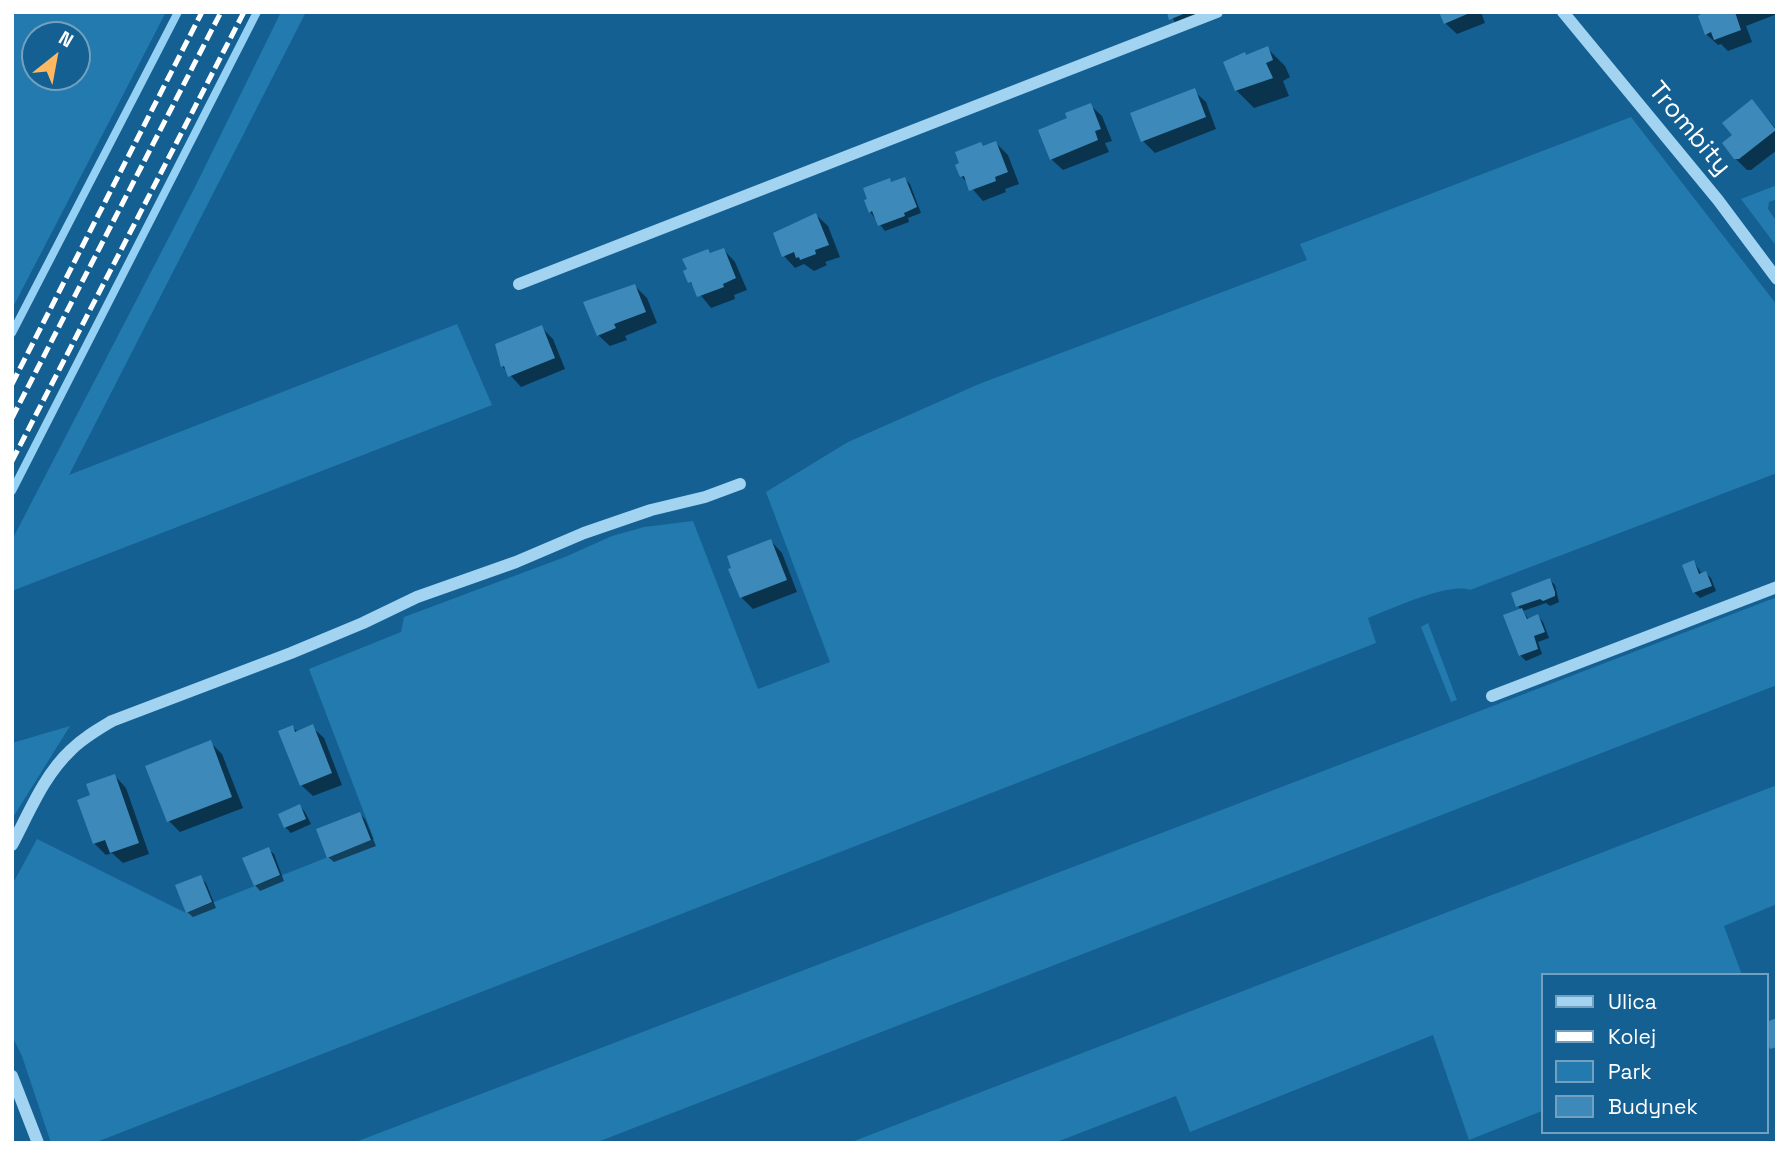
<!DOCTYPE html>
<html>
<head>
<meta charset="utf-8">
<style>
  body { margin:0 }
  #map { position:relative; width:1789px; height:1155px; overflow:hidden; background:#146092; font-family:"Space Grotesk",sans-serif }
  canvas { display:block }
  .frame { position:absolute; inset:0; border:14px solid #fff; pointer-events:none }
  .legend { position:absolute; left:1541px; top:973px; width:228px; height:161px; box-sizing:border-box; background:#146092; border:2px solid #72a0be; margin:0; padding:9px 12px; list-style:none; font-size:21px; color:#fff }
  .legend li { display:flex; align-items:center; gap:14px; height:35px }
  .legend b { width:35px; border:2px solid #72a0be }
  .north { position:absolute; left:21px; top:21px; width:70px; height:70px; box-sizing:border-box; background:#146092; border:2px solid #72a0be; border-radius:50%; rotate:31deg; font-size:19px; font-weight:700; line-height:28px; text-align:center; color:#fff }
  .north::after { content:''; display:block; margin:auto; width:24px; height:32px; background:#ffb862; clip-path:polygon(50% 0,100% 100%,50% 72%,0 100%) }
</style>
</head>
<body>
<div id="map">
<canvas width="1789" height="1155"></canvas>
<div class="frame"></div>
<ul class="legend">
<li><b style="height:9px;background:#a2d3f1"></b>Ulica</li>
<li><b style="height:9px;background:#fff"></b>Kolej</li>
<li><b style="height:19px;background:#237aaf"></b>Park</li>
<li><b style="height:19px;background:#3d8aba"></b>Budynek</li>
</ul>
<div class="north">N</div>
</div>
<script>
const context = document.querySelector('canvas').getContext('2d');
context.lineJoin = 'round';
function paint(path, color) {
  context.fillStyle = color;
  context.fill(path, 'evenodd');
}
function trace(path, color, width, dash) {
  context.strokeStyle = color;
  context.lineWidth = width;
  context.lineCap = dash ? 'butt' : 'round';
  context.setLineDash(dash || []);
  context.stroke(path);
}
function drawText(font, color, halo, rows, align = 'center') {
  context.font = font + ' "Space Grotesk",sans-serif';
  context.lineWidth = 7;
  context.setLineDash([]);
  context.textBaseline = 'middle';
  context.strokeStyle = halo;
  context.fillStyle = color;
  for (const [text, x, y, turn = 0] of rows) {
    context.save();
    context.translate(x, y);
    context.rotate((+turn || 0) * Math.PI / 180);
    context.textAlign = isNaN(turn) ? turn : align;
    if (halo) context.strokeText(text, 0, 0);
    context.fillText(text, 0, 0);
    context.restore();
  }
}
paint(new Path2D(`
  M 12,12 L 166,12 L 12,309 ZM 35,35 L 77,35 L 77,77 L 35,77 Z
  M 281,12 L 306,12 L 69,475 L 457,324 L 492,405 L 12,591 L 12,540 L 195,187 Z
  M 1631,117 L 1777,305 L 1777,473 L 1470,590 C 1449,582 1391,609 1368,618 L 1376,643 L 94,1143 L 51,1143 L 22,1056 L 12,1036 L 12,885 L 37,839 L 186,913 L 374,839 L 309,669 L 401,632 L 404,617 L 565,557 L 612,536 L 644,527 L 693,521 L 758,689 L 830,662 L 766,492 L 848,442 L 979,384 L 1307,260 L 1300,244 Z
  M 1777,185 L 1777,199 L 1769,202 L 1768,209 L 1777,222 L 1777,247 L 1741,199 Z
  M 1777,597 L 1777,685 L 595,1143 L 353,1143 Z
  M 1428,623 L 1457,700 L 1451,702 L 1421,627 Z
  M 70,726 L 12,819 L 12,743 Z
  M 1777,785 L 1777,904 L 1724,926 L 1742,975 L 1542,975 L 1542,1111 L 1469,1140 L 1433,1035 L 1190,1132 L 1176,1096 L 1054,1143 L 849,1143 Z`), '#237aaf');
paint(new Path2D(`
  M 1169,12 L 1194,12 L 1196,17 L 1176,24 Z
  M 1441,12 L 1481,12 L 1485,23 L 1457,34 L 1445,23 Z
  M 1706,12 L 1777,12 L 1777,14 L 1746,26 L 1752,42 L 1728,51 L 1721,44 L 1718,45 L 1706,34 Z
  M 1267,48 L 1285,66 L 1290,77 L 1283,81 L 1289,96 L 1254,108 L 1236,90 Z
  M 1194,91 L 1206,102 L 1216,129 L 1155,153 L 1143,141 L 1132,114 Z
  M 1752,101 L 1777,130 L 1777,150 L 1751,170 L 1747,170 L 1735,158 L 1734,136 Z
  M 1090,105 L 1102,116 L 1112,141 L 1105,143 L 1109,152 L 1063,170 L 1051,159 L 1069,119 Z
  M 996,143 L 1008,155 L 1019,184 L 1005,189 L 1006,192 L 983,201 L 961,176 L 984,148 Z
  M 905,179 L 910,184 L 921,213 L 908,218 L 909,222 L 885,231 L 870,212 L 889,180 L 893,183 Z
  M 816,215 L 828,226 L 840,257 L 825,262 L 827,265 L 814,271 L 804,264 L 795,268 L 784,256 Z
  M 724,250 L 735,262 L 747,290 L 734,295 L 735,299 L 711,308 L 690,282 L 689,270 L 708,251 L 712,254 Z
  M 635,286 L 647,298 L 657,323 L 625,336 L 627,340 L 610,346 L 598,335 Z
  M 541,327 L 553,339 L 565,369 L 521,387 L 502,366 L 498,357 Z
  M 771,541 L 782,553 L 797,592 L 753,609 L 741,597 Z
  M 1694,562 L 1702,574 L 1706,573 L 1711,578 L 1716,591 L 1700,598 L 1694,592 Z
  M 1550,580 L 1555,585 L 1559,602 L 1550,606 L 1546,603 L 1523,611 L 1529,620 L 1538,616 L 1543,622 L 1549,638 L 1538,642 L 1542,654 L 1526,661 L 1520,655 L 1521,610 L 1518,606 Z
  M 292,727 L 298,732 L 312,727 L 324,738 L 342,785 L 313,796 L 301,785 Z
  M 210,742 L 222,754 L 243,808 L 180,832 L 169,821 Z
  M 115,776 L 126,788 L 149,854 L 123,863 L 112,853 L 106,855 L 94,843 L 92,797 Z
  M 300,806 L 305,812 L 311,824 L 291,833 L 285,827 Z
  M 360,814 L 365,819 L 376,846 L 334,862 L 328,857 Z
  M 268,849 L 274,854 L 284,881 L 260,891 L 255,885 Z
  M 200,877 L 206,883 L 216,908 L 193,917 L 187,912 Z`), '#0007');
trace(new Path2D(`
  M 12,333 L 178,12
  M 12,491 L 257,12`), '#94d1f4', 8);
paint(new Path2D(`
  M 1167,12 L 1188,12 L 1169,20 Z
  M 1439,12 L 1472,12 L 1444,24 Z
  M 1704,12 L 1735,12 L 1741,30 L 1714,40 L 1711,32 L 1705,35 L 1698,16 Z
  M 1268,46 L 1273,60 L 1266,63 L 1273,78 L 1235,91 L 1223,62 L 1245,52 L 1246,55 Z
  M 1195,88 L 1206,117 L 1141,142 L 1130,113 Z
  M 1752,99 L 1776,130 L 1739,159 L 1734,159 L 1722,143 L 1732,135 L 1722,123 Z
  M 1091,103 L 1101,129 L 1095,131 L 1098,140 L 1050,160 L 1038,130 L 1067,118 L 1065,113 Z
  M 996,141 L 1008,172 L 995,177 L 996,181 L 969,191 L 964,176 L 960,177 L 955,165 L 959,163 L 955,152 L 981,142 L 983,146 Z
  M 905,177 L 917,207 L 904,213 L 905,216 L 878,226 L 872,211 L 869,213 L 864,200 L 867,199 L 863,188 L 890,178 L 891,182 Z
  M 816,213 L 829,245 L 815,250 L 816,254 L 800,260 L 799,257 L 796,258 L 794,252 L 782,257 L 773,233 Z
  M 724,248 L 736,278 L 723,284 L 724,287 L 697,297 L 691,282 L 688,283 L 683,271 L 687,269 L 682,259 L 708,249 L 710,253 Z
  M 635,284 L 646,312 L 614,324 L 616,328 L 597,336 L 583,302 Z
  M 542,325 L 555,358 L 508,377 L 504,366 L 501,367 L 495,344 Z
  M 771,539 L 787,580 L 740,598 L 728,569 L 731,568 L 727,556 Z
  M 1694,560 L 1699,574 L 1706,571 L 1712,586 L 1693,593 L 1682,565 Z
  M 1550,578 L 1555,592 L 1555,596 L 1543,601 L 1540,599 L 1516,607 L 1511,593 Z
  M 1522,608 L 1527,619 L 1538,614 L 1545,632 L 1534,636 L 1538,649 L 1519,656 L 1503,615 Z
  M 313,724 L 332,773 L 300,786 L 278,731 L 293,725 L 295,732 Z
  M 211,740 L 232,797 L 167,822 L 145,766 Z
  M 115,774 L 139,843 L 110,853 L 105,840 L 93,844 L 77,800 L 90,795 L 86,784 Z
  M 300,804 L 306,819 L 284,828 L 278,814 Z
  M 360,812 L 371,840 L 327,858 L 316,829 Z
  M 269,847 L 280,875 L 254,886 L 242,858 Z
  M 201,875 L 212,902 L 186,913 L 175,885 Z
  M 1777,1018 L 1777,1047 L 1770,1049 L 1766,1040 L 1766,1022 Z`), '#3d8aba');
trace(new Path2D(`
  M 1563,12 L 1718,200 L 1777,279
  M 519,284 L 1217,12
  M 1492,696 L 1777,587
  M 12,845 C 29,813 44,775 71,750 C 83,738 97,730 112,721 L 291,653 L 363,623 L 417,597 L 516,562 L 584,533 L 651,510 L 705,497 L 740,484
  M 12,1076 L 38,1143`), '#a2d3f1', 12);
trace(new Path2D(`
  M 12,384 L 202,12
  M 12,418 L 221,12
  M 12,461 L 244,12`), '#fff', 5, [12, 5]);
drawText('26px', '#fff', '#146092', [
  ["Trombity",1689,129,50]
]);
</script>
</body>
</html>
